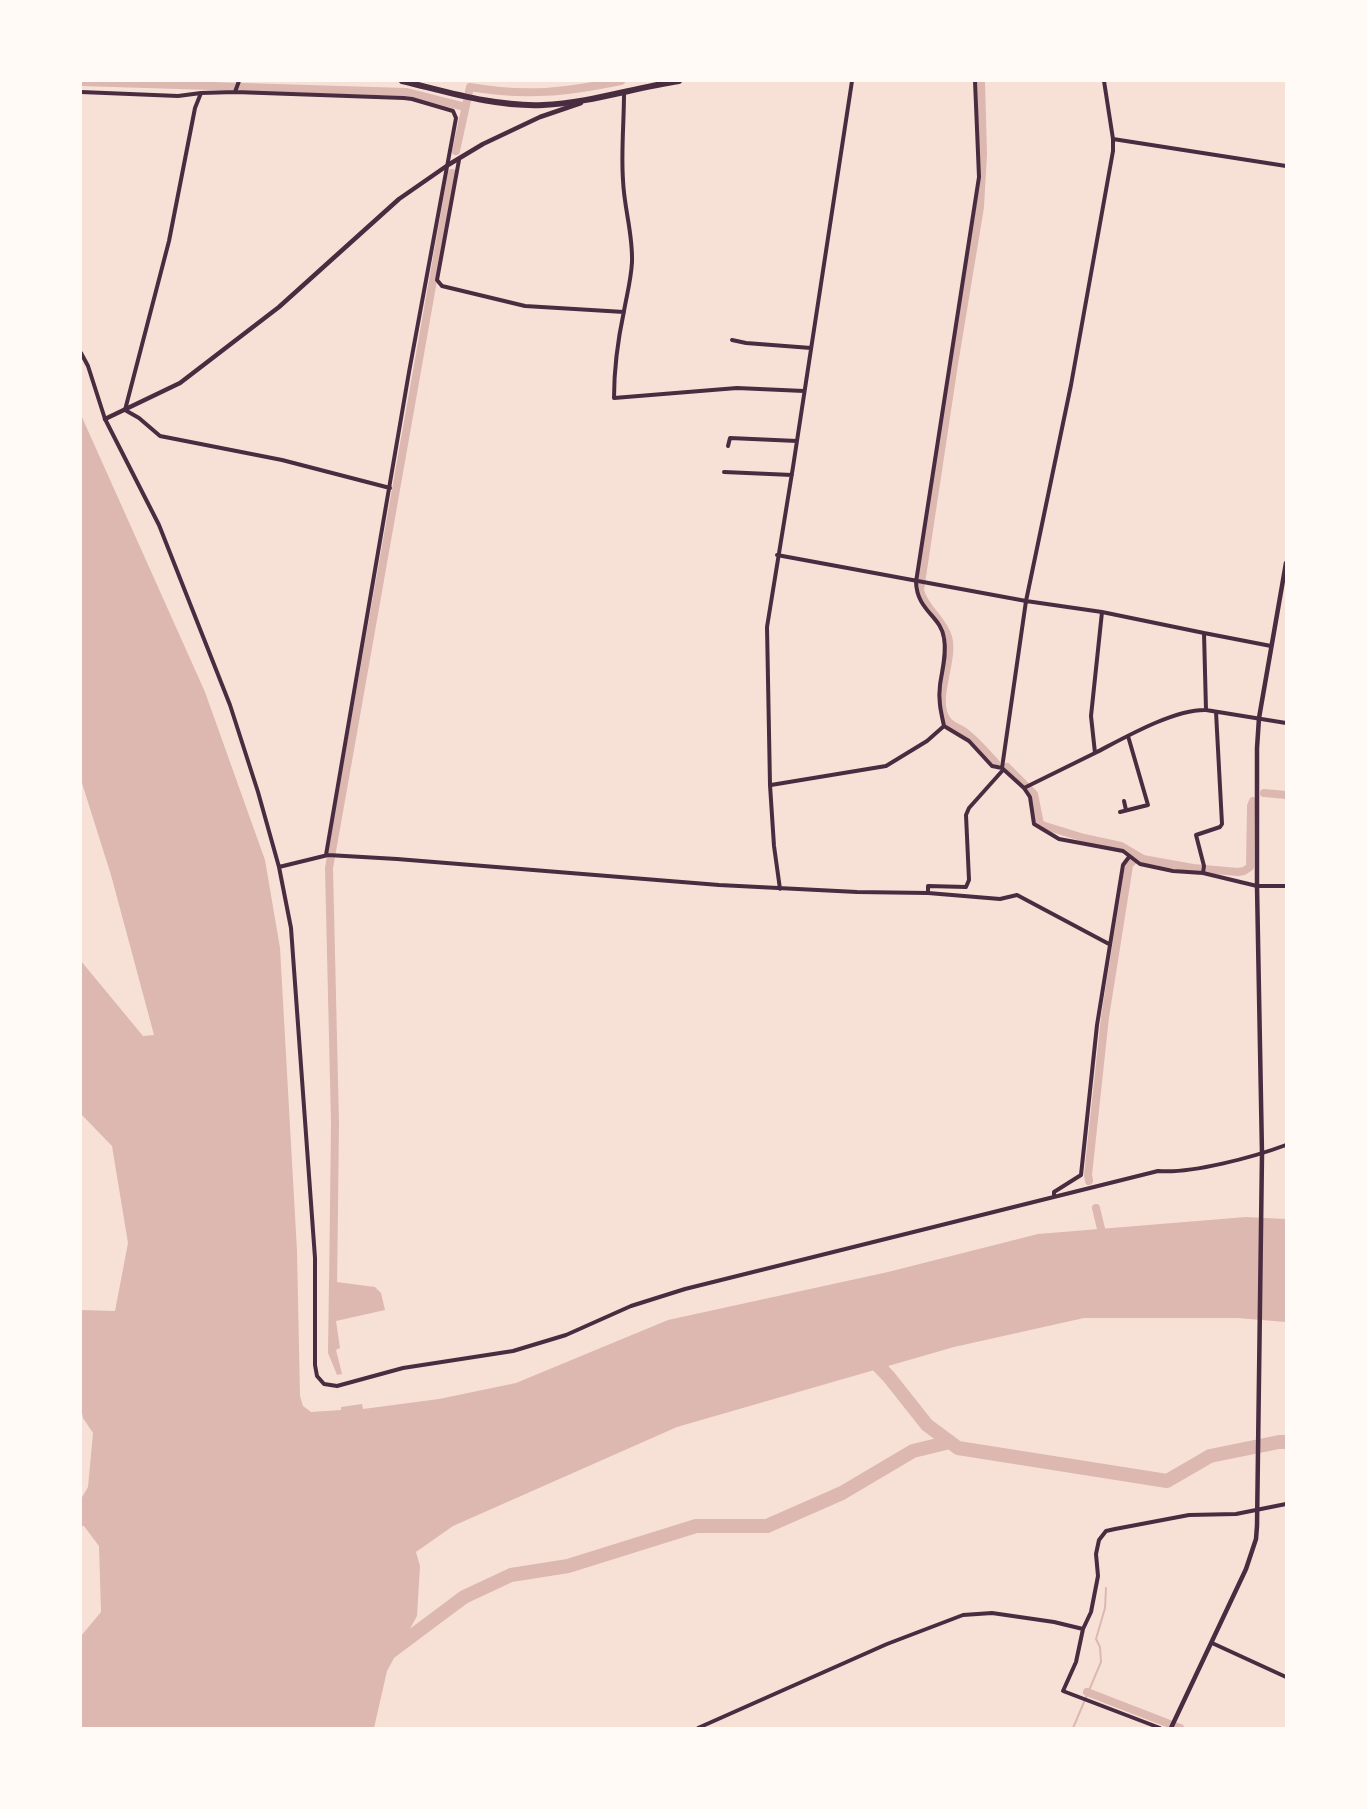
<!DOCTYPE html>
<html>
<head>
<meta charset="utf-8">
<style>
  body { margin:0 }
  #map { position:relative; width:1367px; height:1809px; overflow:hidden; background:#f7e1d7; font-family:"IBM Plex Serif",serif }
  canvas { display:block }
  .frame { position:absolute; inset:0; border:82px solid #fffaf5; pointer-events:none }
</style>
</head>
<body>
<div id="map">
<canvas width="1367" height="1809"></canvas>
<div class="frame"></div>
</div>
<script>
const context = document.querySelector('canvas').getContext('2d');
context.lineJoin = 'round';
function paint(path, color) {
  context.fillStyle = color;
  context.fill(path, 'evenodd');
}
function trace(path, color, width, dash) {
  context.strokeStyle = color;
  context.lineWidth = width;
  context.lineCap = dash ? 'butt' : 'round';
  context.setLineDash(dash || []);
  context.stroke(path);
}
paint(new Path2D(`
  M 81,415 L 205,692 L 265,860 L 280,948 L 297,1251 L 300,1396 L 303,1406 L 311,1412 L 341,1410 L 341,1407 L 362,1404 L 363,1409 L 439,1399 L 516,1383 L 668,1320 L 888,1272 L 1038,1234 L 1246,1217 L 1286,1219 L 1286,1322 L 1237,1318 L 1084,1318 L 954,1347 L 677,1427 L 453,1526 L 416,1552 L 420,1566 L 417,1616 L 387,1671 L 374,1728 L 81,1728 L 81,1636 L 101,1612 L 99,1546 L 84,1526 L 81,1526 L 81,1499 L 88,1487 L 93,1433 L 83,1418 L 81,1408 L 81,1310 L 115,1311 L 128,1243 L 112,1146 L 81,1114 L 81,961 L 143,1036 L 154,1035 L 111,875 L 81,780 Z
  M 329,1281 L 375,1287 L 381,1293 L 385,1310 L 336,1321 L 340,1348 L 336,1350 L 342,1374 L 337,1375 L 328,1353 Z`), '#dcb8b0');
trace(new Path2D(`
  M 1073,1728 L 1101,1662 L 1100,1647 L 1096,1639 L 1105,1608 L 1106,1588`), '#dcb8b0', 2);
trace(new Path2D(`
  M 981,81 L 983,154 L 980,207 L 954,364 L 920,590 C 924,608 943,619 948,637 C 955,660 932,700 947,720 C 951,726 960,728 966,733 C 977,741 986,753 996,763
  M 81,82 L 406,92 L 465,107
  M 456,151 L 470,87 C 527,97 565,92 621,81
  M 1007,767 L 1034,794 L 1040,824 L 1045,826 L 1084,838 L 1121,846 L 1143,859 L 1193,868 L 1238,872 L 1244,871 L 1250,867 L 1251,806 L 1253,801
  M 1264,793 L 1286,795
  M 1089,1181 L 1088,1175 L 1105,1017 L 1128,872 L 1129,865 L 1138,856
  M 1096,1208 L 1103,1237
  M 333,1290 L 335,1123 L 329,868 L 452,173
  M 1087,1692 L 1180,1728`), '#dcb8b0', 8);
trace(new Path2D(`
  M 868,1355 L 889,1377 L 927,1425 L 958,1448 L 1167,1481 L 1210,1456 L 1279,1442 L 1286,1442
  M 389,1653 L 464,1597 L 511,1575 L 568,1566 L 696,1526 L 767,1526 L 842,1493 L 913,1451 L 950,1442`), '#dcb8b0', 14);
trace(new Path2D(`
  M 1104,81 L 1113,139 L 1113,151 L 1071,385 L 1026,601 L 1002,768 L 1024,788 L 1030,797 L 1034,824 L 1059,839 L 1123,851 L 1140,864 L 1173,871 L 1203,873 L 1257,886 L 1286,886
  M 81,92 L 178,96 L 201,93 L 235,92 L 404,98 L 412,99 L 453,111 L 456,118 L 409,372 L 326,855
  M 235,92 L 239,81
  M 201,93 L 195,108 L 169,241 L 125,410 L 139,418 L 160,436 L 282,460 L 390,488
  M 624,94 C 624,122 621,152 623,180 C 624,208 633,234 632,262 C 631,280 627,294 624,311 C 618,339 614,369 614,398 L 737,388 L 804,391
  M 1113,139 L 1286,166
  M 459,160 L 437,280 L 442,286 L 525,306 L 624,312
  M 732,340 L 746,343 L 811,348
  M 81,353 L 88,366 L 105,419 L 159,525 L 230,705 L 258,792 L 279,867 L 291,928 L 315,1258 L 315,1365 L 317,1376 L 324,1384 L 337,1386 L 403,1368 L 513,1351 L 566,1335 L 631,1306 L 685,1289 L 1158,1171 C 1191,1174 1254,1157 1286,1145
  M 728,446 L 730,438 L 797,441
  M 724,472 L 792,475
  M 777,555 L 1026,601 L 1102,612 L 1204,633 L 1206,710 L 1286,723
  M 1102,612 L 1091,716 L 1095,753 C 1124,738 1174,709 1206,710
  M 1204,633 L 1271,646
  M 944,726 C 941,712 938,700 940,685 C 942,670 947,654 944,638 C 941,616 917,611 916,582 L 979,177 L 975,81
  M 771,785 L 886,766 L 927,741 L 944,726 L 969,741 L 992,766 L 1002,768
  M 1024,788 L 1095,753
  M 1124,801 L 1126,810
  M 1120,812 L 1148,805 L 1128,736
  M 279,867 L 328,855 L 397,859 L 719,885 L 857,892 L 928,893 L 1000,899 L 1017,895 L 1109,944
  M 1203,873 L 1204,866 L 1196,835 L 1220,827 L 1222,824 L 1216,712
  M 780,889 L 774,846 L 770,785 L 767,627 L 793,467 L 852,81
  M 928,893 L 928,886 L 966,887 L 969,880 L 966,815 L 969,808 L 1003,770
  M 1054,1196 L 1054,1192 L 1081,1175 L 1097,1025 L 1123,865 L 1129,857
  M 1212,1643 L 1286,1677
  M 698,1728 L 887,1644 L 963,1615 L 992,1613 L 1054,1622 L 1083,1629
  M 1160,1728 L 1063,1691 L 1076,1662 L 1083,1629 L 1091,1612 L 1098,1576 L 1096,1554 L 1099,1540 L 1106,1531 L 1115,1529 L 1189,1515 L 1236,1514 L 1286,1504`), '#4a2c40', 4);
trace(new Path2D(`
  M 105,419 L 180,383 L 279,307 L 399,199 L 448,165 L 483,144 L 540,117 L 581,103
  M 1171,1728 L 1246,1569 L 1256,1539 L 1257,1526 L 1262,1154 L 1257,886 L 1257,748 L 1259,718 L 1286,563`), '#4a2c40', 4.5);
trace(new Path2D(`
  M 402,81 C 448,92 495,107 543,105 C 589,103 633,88 679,81`), '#4a2c40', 6);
</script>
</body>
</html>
